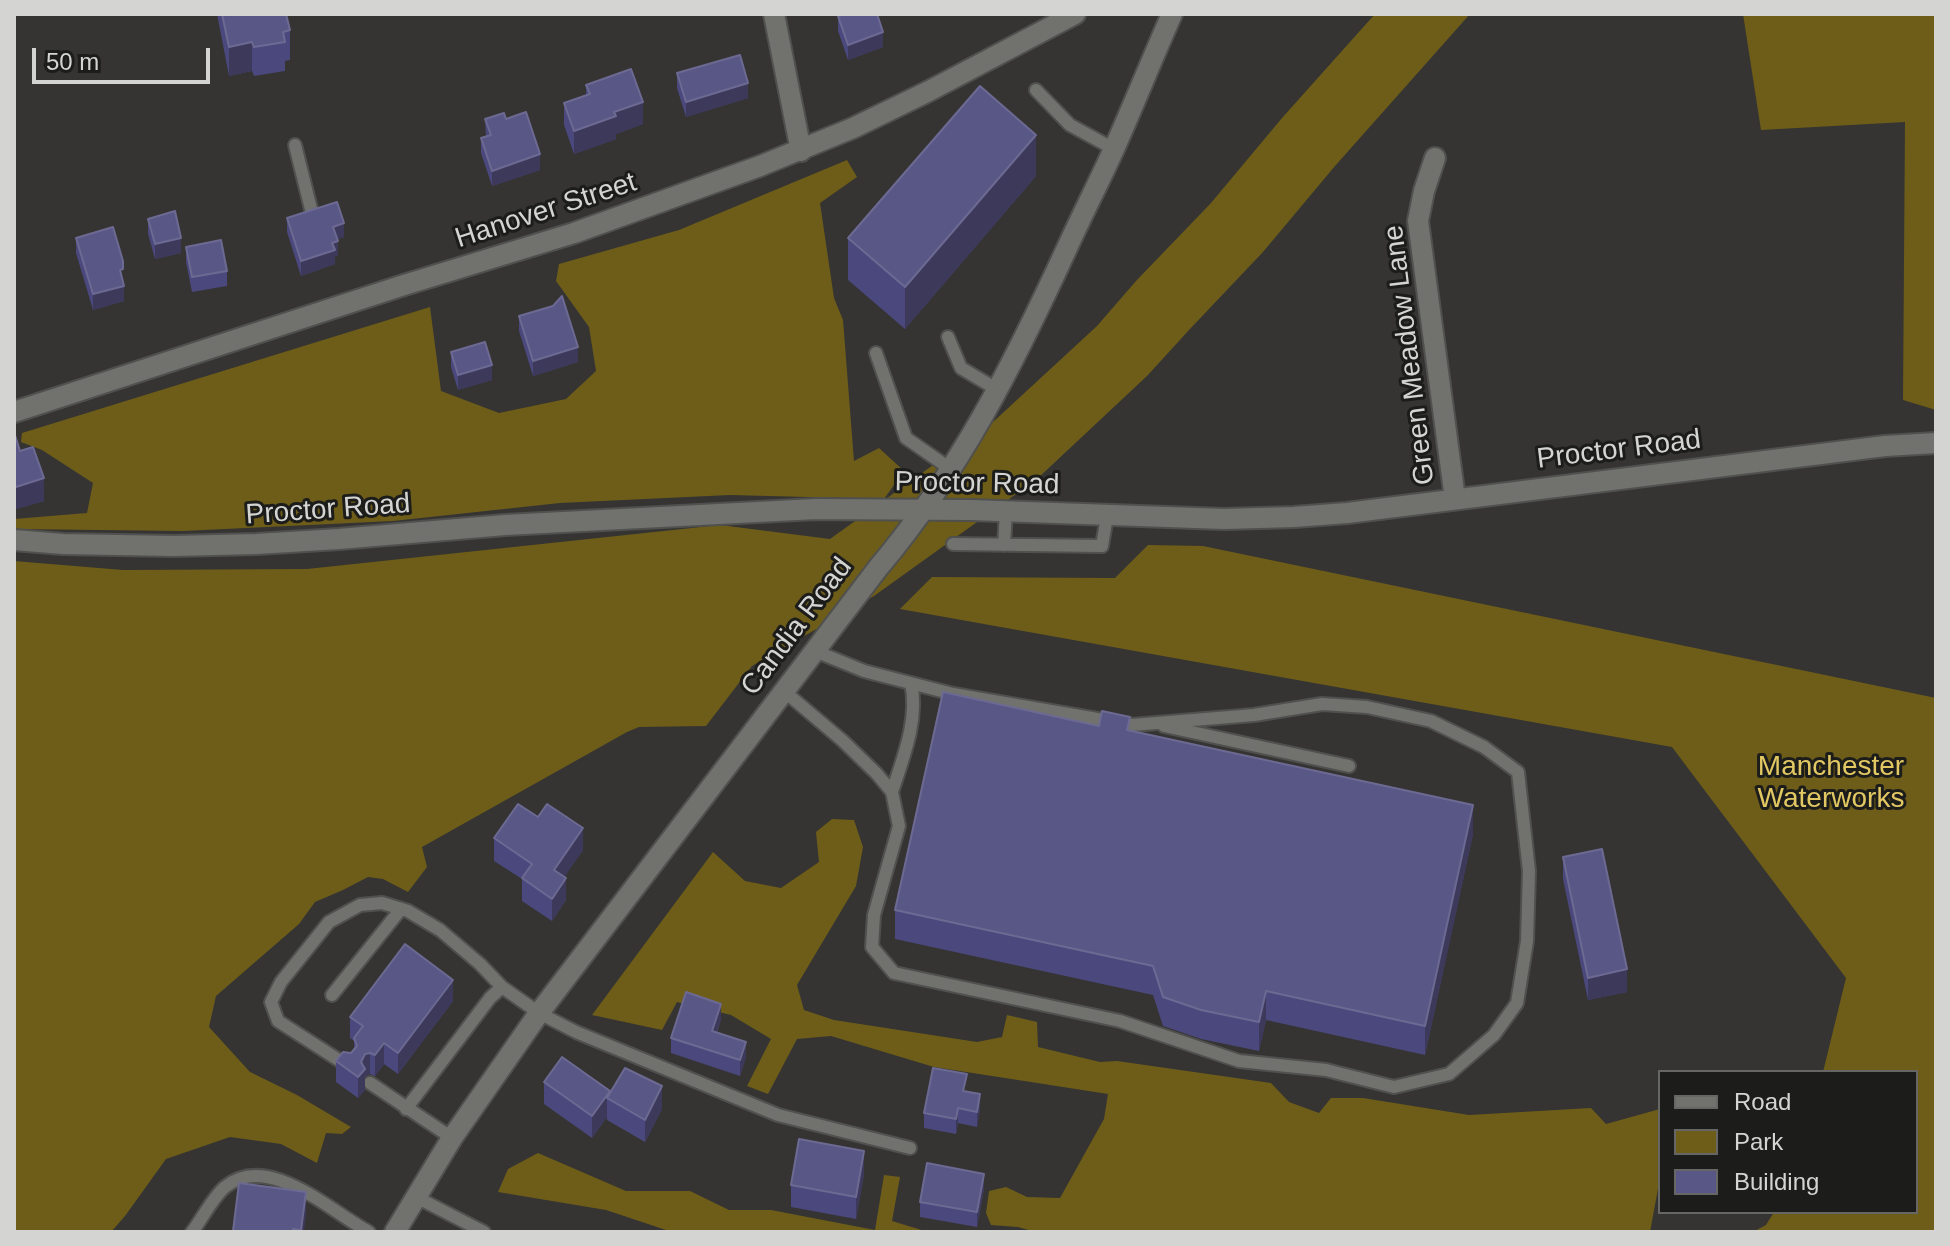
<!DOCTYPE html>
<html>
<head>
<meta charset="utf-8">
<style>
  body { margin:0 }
  #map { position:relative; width:1950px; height:1246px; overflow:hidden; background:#353432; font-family:Arial,sans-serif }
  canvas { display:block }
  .frame { position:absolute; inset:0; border:16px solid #d4d4d2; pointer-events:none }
  .legend { position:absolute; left:1658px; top:1070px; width:260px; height:144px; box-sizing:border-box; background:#1c1c1b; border:2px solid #666664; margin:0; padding:10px 14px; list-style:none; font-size:24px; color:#d4d4d2 }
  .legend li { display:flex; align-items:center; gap:16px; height:40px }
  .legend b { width:40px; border:2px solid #666664 }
  .scale { position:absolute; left:32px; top:48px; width:178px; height:36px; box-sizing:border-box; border:4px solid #d4d4d2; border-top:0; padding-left:10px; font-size:24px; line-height:28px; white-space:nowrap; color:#d4d4d2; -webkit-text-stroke:6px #1c1c1b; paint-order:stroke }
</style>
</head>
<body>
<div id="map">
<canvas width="1950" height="1246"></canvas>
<div class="frame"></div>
<ul class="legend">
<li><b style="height:10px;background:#71716e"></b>Road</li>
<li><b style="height:22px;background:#6d5d19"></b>Park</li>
<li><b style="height:22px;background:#595786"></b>Building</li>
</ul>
<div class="scale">50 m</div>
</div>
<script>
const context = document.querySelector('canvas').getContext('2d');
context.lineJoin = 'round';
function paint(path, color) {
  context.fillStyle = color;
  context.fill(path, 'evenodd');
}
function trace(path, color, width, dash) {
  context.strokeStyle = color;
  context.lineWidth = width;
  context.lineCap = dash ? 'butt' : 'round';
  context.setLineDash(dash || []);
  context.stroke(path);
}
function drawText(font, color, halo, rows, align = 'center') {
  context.font = font + ' Arial,sans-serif';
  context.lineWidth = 6;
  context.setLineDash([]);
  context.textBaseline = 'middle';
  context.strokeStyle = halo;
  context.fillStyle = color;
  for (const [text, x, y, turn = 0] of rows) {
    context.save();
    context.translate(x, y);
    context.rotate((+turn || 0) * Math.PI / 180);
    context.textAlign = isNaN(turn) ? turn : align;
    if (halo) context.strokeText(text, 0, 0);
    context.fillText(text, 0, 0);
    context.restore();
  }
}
paint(new Path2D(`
  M 1375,14 L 1470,14 L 1335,166 L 1263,252 L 1189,330 L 1147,376 L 1037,479 L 874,596 L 752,666 L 706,726 L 639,727 L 627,732 L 422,847 L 427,867 L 408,892 L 383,879 L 368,877 L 343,890 L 315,902 L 299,924 L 216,996 L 209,1027 L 250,1072 L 297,1095 L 351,1127 L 342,1134 L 326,1133 L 317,1163 L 281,1144 L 230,1137 L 166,1159 L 125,1216 L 111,1232 L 14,1232 L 14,561 L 123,570 L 307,569 L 720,525 L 830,539 L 993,422 L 1097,326 L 1136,281 L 1211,203 L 1282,118 Z
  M 1743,14 L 1936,14 L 1936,410 L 1903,400 L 1905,122 L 1761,130 Z
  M 847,160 L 857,177 L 820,203 L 834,298 L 843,320 L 854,461 L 879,448 L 904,471 L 884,499 L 730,495 L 560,503 L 393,521 L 183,531 L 14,529 L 14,519 L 87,513 L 93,483 L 42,450 L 21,442 L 22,433 L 430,307 L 441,391 L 499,413 L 566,399 L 596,371 L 589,327 L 556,281 L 559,264 L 679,230 Z
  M 1148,545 L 1203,546 L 1936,698 L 1936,1232 L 1753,1232 L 1766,1225 L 1774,1212 L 1916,1212 L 1916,1072 L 1823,1072 L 1846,978 L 1672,747 L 900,609 L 932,577 L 1115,578 Z
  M 832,819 L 854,820 L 863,847 L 856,886 L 797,985 L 804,1010 L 834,1020 L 977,1042 L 1002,1037 L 1007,1015 L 1037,1022 L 1038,1047 L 1100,1062 L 1117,1061 L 1271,1083 L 1289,1102 L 1319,1113 L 1331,1098 L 1363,1098 L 1469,1115 L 1591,1108 L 1606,1124 L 1660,1109 L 1660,1178 L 1650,1232 L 1035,1232 L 1018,1227 L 991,1225 L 986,1213 L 989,1191 L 1006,1187 L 1027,1197 L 1060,1198 L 1104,1119 L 1108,1094 L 934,1067 L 831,1036 L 797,1039 L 768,1094 L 747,1086 L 771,1039 L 731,1015 L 677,1002 L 662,1030 L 592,1015 L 713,852 L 745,881 L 781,888 L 819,862 L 816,832 Z
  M 538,1153 L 626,1191 L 690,1191 L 729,1210 L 771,1210 L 875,1230 L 884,1175 L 900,1177 L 892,1221 L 928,1232 L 672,1232 L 606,1210 L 498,1192 L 508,1169 Z`), '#6d5d19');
const lane = new Path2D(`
  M 1036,90 L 1070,125 L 1114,149
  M 295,145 L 312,213
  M 948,337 L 961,368 L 998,390
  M 876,353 L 906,438 L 952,470
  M 953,544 L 1102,546 L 1107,516
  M 1004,545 L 1006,512
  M 784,691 L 843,741 L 877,774 L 892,792 L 899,826 L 874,915 L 872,947 L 894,973 L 1120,1021 L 1239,1061 L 1326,1070 L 1394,1087 L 1449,1074 L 1494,1035 L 1517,1003 L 1527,941 L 1529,871 L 1518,772 L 1484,747 L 1431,721 L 1367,707 L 1322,704 L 1254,715 L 1132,725 L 953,694 L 864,671 L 815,651
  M 1164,726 L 1349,766
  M 892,792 C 903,758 919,719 911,683
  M 332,995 L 401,909
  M 348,1066 L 278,1021 L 271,1002 L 281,982 L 329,922 L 360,905 L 382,903 L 408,911 L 440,930 L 480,964 L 502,987 L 539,1013 L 576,1032 L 778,1115 L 910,1148
  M 370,1083 L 452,1138
  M 406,1109 L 490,998 L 502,987
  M 416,1197 L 484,1232
  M 192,1232 C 202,1219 213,1197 225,1187 C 268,1151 331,1212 369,1232`);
const street = new Path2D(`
  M 774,14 L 801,151
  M 1435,158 L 1424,191 L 1418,221 L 1455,499
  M 14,540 L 63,544 L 174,546 L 256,544 L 339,539 L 505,525 L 816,509 L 971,510 L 1224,519 L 1294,517 L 1347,513 L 1885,446 L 1936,443`);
const secondary = new Path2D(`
  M 14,412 L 404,285 L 574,233 L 760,166 L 853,128 L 929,91 L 1075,14
  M 395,1232 L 452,1138 L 539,1013 L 878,568 C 960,471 1014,363 1067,248 C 1082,215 1099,182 1114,149 C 1134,104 1152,59 1172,14`);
trace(lane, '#50504e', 16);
trace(street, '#50504e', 24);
trace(secondary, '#50504e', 24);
trace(lane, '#71716e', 12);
trace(street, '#71716e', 20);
trace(secondary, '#71716e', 20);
paint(new Path2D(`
  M 217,14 L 286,14 L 290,30 L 290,60 L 285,61 L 285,71 L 254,76 L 252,71 L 229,76 Z
  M 838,16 L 883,47 L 848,60 L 838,31 Z
  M 677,73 L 748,98 L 686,117 L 677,88 Z
  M 586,85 L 643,124 L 616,134 L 616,139 L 574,154 L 564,125 L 564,103 L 586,95 Z
  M 485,119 L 506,119 L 540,170 L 492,186 L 481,153 L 481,138 L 486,137 Z
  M 1036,176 L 905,329 L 848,280 L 848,238 Z
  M 287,218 L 344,237 L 337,239 L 338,255 L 335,256 L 335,264 L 301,276 L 287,232 Z
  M 148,219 L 181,253 L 155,259 L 148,234 Z
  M 76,238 L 123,281 L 124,301 L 93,310 L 76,253 Z
  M 186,247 L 227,271 L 227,286 L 192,292 L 186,262 Z
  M 519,316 L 578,362 L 533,376 L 519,331 Z
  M 451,352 L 492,380 L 458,390 L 451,367 Z
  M 14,432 L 20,451 L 44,501 L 16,509 L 14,504 Z
  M 1099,726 L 1130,730 L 1473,834 L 1425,1055 L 1266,1020 L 1259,1051 L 1201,1039 L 1163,1026 L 1153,995 L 895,939 L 895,910 Z
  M 494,838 L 583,850 L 564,877 L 566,900 L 552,921 L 522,901 L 522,879 L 494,861 Z
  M 1563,857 L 1627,992 L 1588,1000 L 1563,879 Z
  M 453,1001 L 398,1074 L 384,1064 L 375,1076 L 370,1074 L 365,1075 L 365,1090 L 358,1098 L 336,1082 L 336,1061 L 351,1053 L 354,1050 L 354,1041 L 350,1038 L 350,1017 Z
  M 721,1019 L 717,1033 L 746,1057 L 740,1076 L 671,1053 L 671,1038 Z
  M 544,1082 L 610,1091 L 662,1109 L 645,1142 L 607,1120 L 607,1117 L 592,1138 L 544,1104 Z
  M 966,1091 L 980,1109 L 977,1127 L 958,1123 L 956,1134 L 924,1128 L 924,1113 Z
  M 864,1174 L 856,1219 L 791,1207 L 791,1185 Z
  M 984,1189 L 977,1227 L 920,1217 L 920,1202 Z`), '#4a487d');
paint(new Path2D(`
  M 883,32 L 883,47 L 848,60 L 848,45 Z
  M 252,42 L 252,71 L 229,76 L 229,47 Z
  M 748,83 L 748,98 L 686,117 L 686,102 Z
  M 643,102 L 643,124 L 616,134 L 616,139 L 574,154 L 574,131 L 614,112 Z
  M 1036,135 L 1036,176 L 905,329 L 905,287 Z
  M 540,154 L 540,170 L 492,186 L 492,171 Z
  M 344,223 L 344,237 L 333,241 L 333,227 Z
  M 181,238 L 181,253 L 155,259 L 155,244 Z
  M 338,241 L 338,255 L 335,256 L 335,264 L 301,276 L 301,261 Z
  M 124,286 L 124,301 L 93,310 L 93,294 Z
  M 578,347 L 578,362 L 533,376 L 533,361 Z
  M 492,365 L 492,380 L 458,390 L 458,375 Z
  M 44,478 L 44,501 L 16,509 L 16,487 Z
  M 1473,805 L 1473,834 L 1425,1055 L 1425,1026 Z
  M 583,828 L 583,850 L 554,892 L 554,870 Z
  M 566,878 L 566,900 L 552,921 L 552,899 Z
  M 1627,969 L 1627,992 L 1588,1000 L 1588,978 Z
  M 453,980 L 453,1001 L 398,1074 L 398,1053 Z
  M 1266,991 L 1266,1020 L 1259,1051 L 1259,1022 Z
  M 721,1004 L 721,1019 L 712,1046 L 712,1031 Z
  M 746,1042 L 746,1057 L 740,1076 L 740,1060 Z
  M 384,1043 L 384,1064 L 375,1076 L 375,1055 Z
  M 370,1053 L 370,1074 L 365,1077 L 365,1090 L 358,1098 L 358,1077 L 361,1062 L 365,1054 Z
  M 662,1086 L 662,1109 L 645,1142 L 645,1120 Z
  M 610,1091 L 610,1100 L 607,1098 L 607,1117 L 592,1138 L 592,1116 Z
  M 980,1094 L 980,1109 L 977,1127 L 977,1112 Z
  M 958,1108 L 958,1123 L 956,1134 L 956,1119 Z
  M 864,1151 L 864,1174 L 856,1219 L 856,1197 Z
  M 984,1174 L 984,1189 L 977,1227 L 977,1212 Z
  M 306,1192 L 306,1214 L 304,1232 L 301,1232 Z`), '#3c395b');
const building = new Path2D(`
  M 222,14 L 286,14 L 290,30 L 283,32 L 285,42 L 254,47 L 252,42 L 229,47 Z
  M 844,14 L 877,14 L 883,32 L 848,45 L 838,16 Z
  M 740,55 L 748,83 L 686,102 L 677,73 Z
  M 631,69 L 643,102 L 614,112 L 616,116 L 574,131 L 564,103 L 590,94 L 586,85 Z
  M 980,86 L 1036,135 L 905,287 L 848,238 Z
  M 526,112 L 540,154 L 492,171 L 481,138 L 491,135 L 485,119 L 504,113 L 506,119 Z
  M 337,202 L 344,223 L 333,227 L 338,241 L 332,243 L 335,250 L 301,261 L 287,218 Z
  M 175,211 L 181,238 L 155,244 L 148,219 Z
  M 113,227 L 123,261 L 123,269 L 120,270 L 124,286 L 93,294 L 76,238 Z
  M 221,240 L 227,271 L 192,277 L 186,247 Z
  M 562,296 L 578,347 L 533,361 L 519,316 L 553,306 Z
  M 485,342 L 492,365 L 458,375 L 451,352 Z
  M 14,432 L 20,451 L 33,447 L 44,478 L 16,487 L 14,482 Z
  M 943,692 L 1099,726 L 1102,711 L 1130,717 L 1127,730 L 1473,805 L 1425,1026 L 1266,991 L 1259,1022 L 1201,1010 L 1163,997 L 1153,966 L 895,910 Z
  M 518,804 L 538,817 L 547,804 L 583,828 L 554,870 L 566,878 L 552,899 L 522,878 L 532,864 L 494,838 Z
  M 1602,849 L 1627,969 L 1588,978 L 1563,857 Z
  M 405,944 L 453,980 L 398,1053 L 384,1043 L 375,1055 L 370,1053 L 365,1054 L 361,1062 L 365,1069 L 358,1077 L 336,1061 L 343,1052 L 351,1053 L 357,1046 L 354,1038 L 363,1026 L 350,1017 Z
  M 686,992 L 721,1004 L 712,1031 L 746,1042 L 740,1060 L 671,1038 Z
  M 562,1057 L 610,1091 L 592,1116 L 544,1082 Z
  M 625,1068 L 662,1086 L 645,1120 L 607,1098 Z
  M 933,1068 L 967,1074 L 963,1091 L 980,1094 L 977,1112 L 958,1108 L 956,1119 L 924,1113 Z
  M 799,1139 L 864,1151 L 856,1197 L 791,1185 Z
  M 927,1163 L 984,1174 L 977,1212 L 920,1202 Z
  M 239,1183 L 306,1192 L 301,1230 L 293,1229 L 293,1232 L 242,1232 L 233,1231 Z`);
paint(building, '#595786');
trace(building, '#6c6a92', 2);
drawText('28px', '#d4d4d2', '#1c1c1b', [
  ["Hanover Street",546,211,-18],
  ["Green Meadow Lane",1410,355,-97],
  ["Proctor Road",1619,450,-7],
  ["Proctor Road",977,484,1],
  ["Proctor Road",328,510,-4],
  ["Candia Road",797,627,-53]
]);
drawText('28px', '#e2c863', '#1c1c1b', [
  ["Manchester",1831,767],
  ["Waterworks",1831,799]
]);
</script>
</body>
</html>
